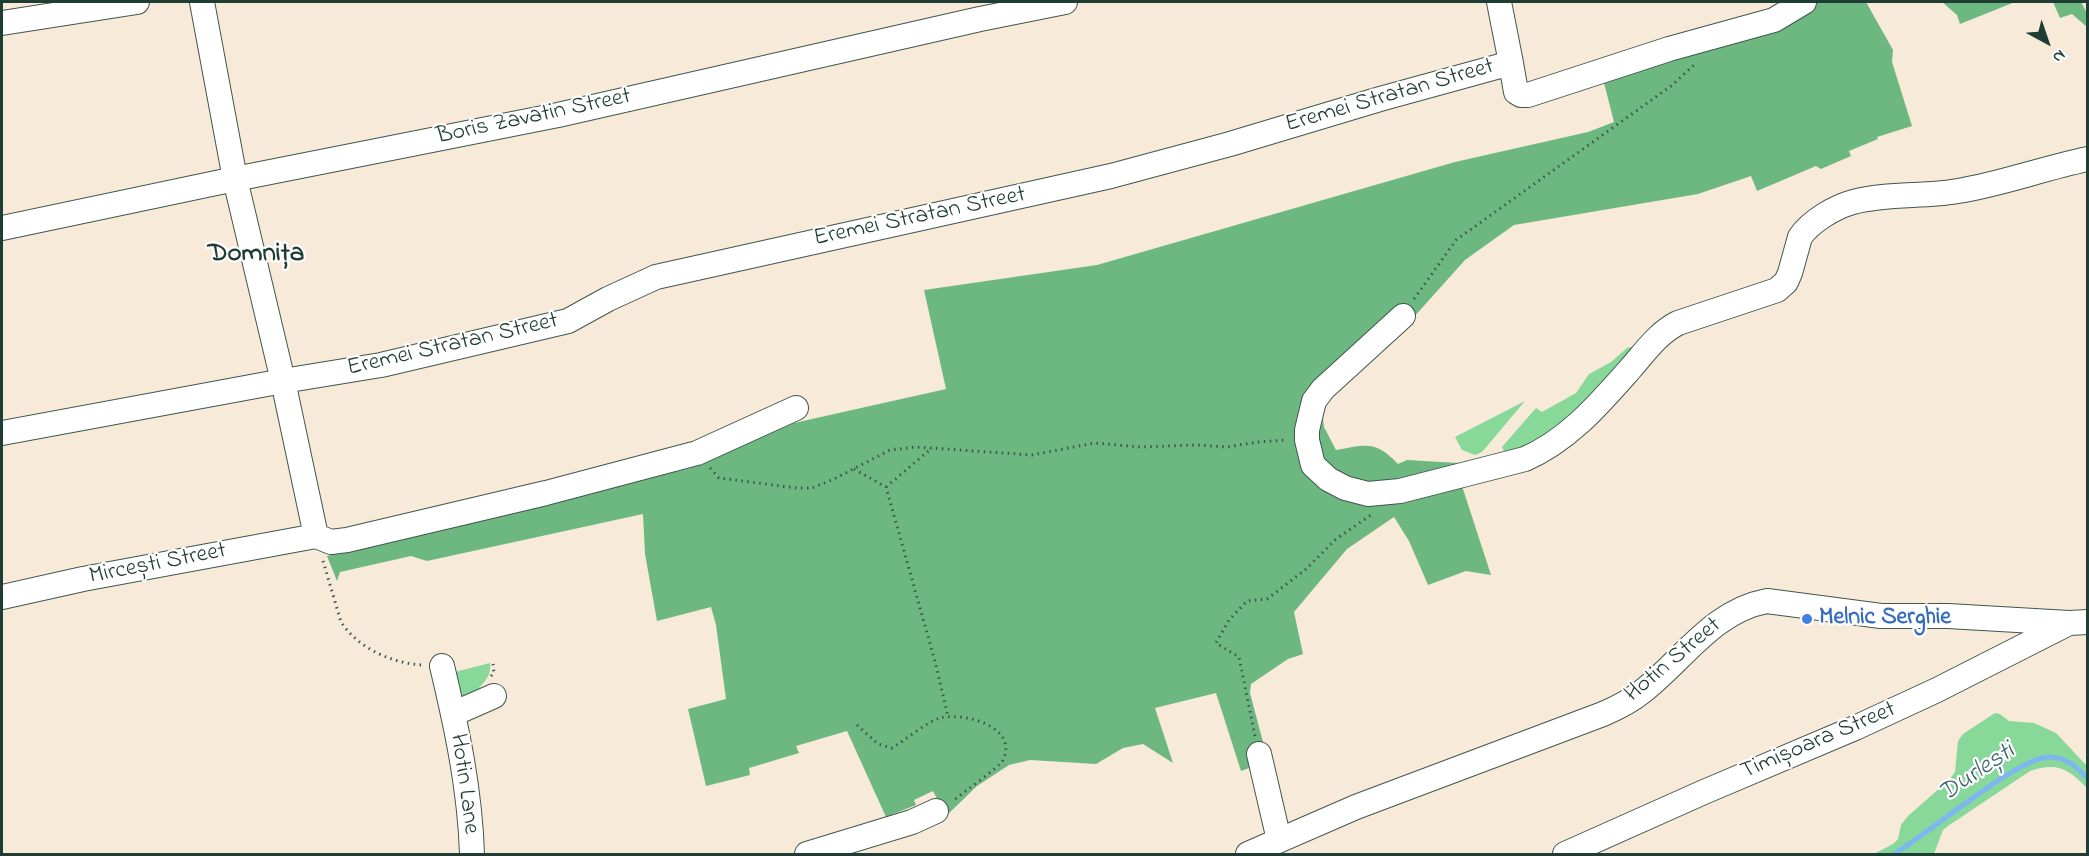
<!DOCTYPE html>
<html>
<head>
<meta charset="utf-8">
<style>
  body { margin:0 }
  #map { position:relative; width:2089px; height:856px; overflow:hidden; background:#f8ead8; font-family:"Indie Flower",sans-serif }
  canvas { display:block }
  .frame { position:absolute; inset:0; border:3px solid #1f3d34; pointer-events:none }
  .north { position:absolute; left:2017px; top:12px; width:60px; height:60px; -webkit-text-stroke:4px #fff; paint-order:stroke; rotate:140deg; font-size:16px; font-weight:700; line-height:24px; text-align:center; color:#1f3d34 }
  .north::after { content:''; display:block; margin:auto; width:21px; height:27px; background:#1f3d34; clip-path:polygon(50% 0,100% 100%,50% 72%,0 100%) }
</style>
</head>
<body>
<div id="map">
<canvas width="2089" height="856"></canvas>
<div class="frame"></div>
<div class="north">N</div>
</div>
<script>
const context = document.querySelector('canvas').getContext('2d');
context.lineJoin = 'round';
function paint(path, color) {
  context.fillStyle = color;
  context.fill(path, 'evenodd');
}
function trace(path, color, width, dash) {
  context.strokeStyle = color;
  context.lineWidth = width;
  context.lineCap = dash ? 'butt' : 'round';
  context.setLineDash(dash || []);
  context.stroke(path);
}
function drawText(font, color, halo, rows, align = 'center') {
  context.font = font + ' "Indie Flower",sans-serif';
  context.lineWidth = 4.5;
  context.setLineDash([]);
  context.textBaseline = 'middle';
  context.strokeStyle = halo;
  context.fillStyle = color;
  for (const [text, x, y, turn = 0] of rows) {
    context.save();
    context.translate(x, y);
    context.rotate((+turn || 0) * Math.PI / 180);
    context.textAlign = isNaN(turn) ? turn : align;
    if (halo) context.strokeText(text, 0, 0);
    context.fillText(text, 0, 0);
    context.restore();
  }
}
paint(new Path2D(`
  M 1641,344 L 1565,431 L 1505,454 L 1502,447 L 1536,408 L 1542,412 L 1576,393 L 1589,374 L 1611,362 L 1627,348 Z
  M 1525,401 L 1482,452 L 1475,455 L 1462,450 L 1455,437 Z
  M 490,663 C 492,679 481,683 473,696 L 459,700 L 455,672 Z
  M 1995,713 L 2000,714 L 2009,721 L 2034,723 L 2056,733 L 2087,766 L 2087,788 C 2068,768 2056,762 2030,771 L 1948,826 L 1943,830 L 1934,854 L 1874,854 L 1893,844 L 1898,839 L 1901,825 L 1908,816 L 1949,780 L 1955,772 L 1958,741 L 1963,734 Z`), '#87d899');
paint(new Path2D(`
  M 1815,2 L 1866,2 L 1893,50 L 1892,62 L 1912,126 L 1877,137 L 1878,139 L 1849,151 L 1851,156 L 1821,169 L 1816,166 L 1757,191 L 1751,176 L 1698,194 L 1514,225 L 1465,260 L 1404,328 L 1321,403 L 1324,427 L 1336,450 C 1366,445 1375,440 1398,464 L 1407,460 L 1475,464 L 1462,486 L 1491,575 L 1466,571 L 1428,585 L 1409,541 L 1394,517 L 1347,549 L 1294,612 L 1303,654 L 1288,659 L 1251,684 L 1250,693 L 1268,761 L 1241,771 L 1216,693 L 1155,708 L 1173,763 L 1143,744 L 1123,748 L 1096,764 L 1030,760 L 1009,765 L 977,786 L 946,816 L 933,791 L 914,800 L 916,805 L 886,817 L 847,731 L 796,746 L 799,753 L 749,768 L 750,775 L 706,786 L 688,709 L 726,699 L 716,625 L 711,607 L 657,621 L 645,554 L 643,514 L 427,561 L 411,556 L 340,572 L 337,581 L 327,556 L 691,468 L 794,423 L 946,389 L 924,290 L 1097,265 L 1455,162 L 1588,132 L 1614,122 L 1603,79 Z
  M 1942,2 L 2021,2 L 2015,2 L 1960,24 L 1957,15 Z
  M 2053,2 L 2081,2 L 2087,13 L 2087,27 L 2072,14 L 2060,18 Z`), '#6db881');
trace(new Path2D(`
  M 1894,854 C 1927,835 2016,758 2049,757 C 2066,757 2077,767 2088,779`), '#7eb7ef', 5);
const minor = new Path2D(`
  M 202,2 L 235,179 L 283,381 L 316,536
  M 1499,2 L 1511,63
  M 2,23 L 137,2
  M 2,228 L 235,179 L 558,115 L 980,19 L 1065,2
  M 1403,316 L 1323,389 L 1314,401 L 1307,430 L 1307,440 L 1313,465 L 1328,479 L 1345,488 L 1368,494 L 1400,491 L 1525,459 C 1569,440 1600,403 1631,368 C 1645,352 1658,333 1678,323 L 1777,290 L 1786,282 L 1790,273 L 1800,237 C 1811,221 1835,207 1853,202 C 1887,193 1924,197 1958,191 C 2002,184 2044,168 2088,159
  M 2,433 L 283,381 L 381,365 L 568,321 L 608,299 L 656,277 L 1111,176 L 1230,144 L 1380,99 L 1511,63 L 1516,92 L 1521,95 L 1528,95 L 1669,49 L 1774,20 L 1804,2
  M 316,536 L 331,542 L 347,540 L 546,493 L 697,453 L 796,408
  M 2,597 L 83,579 L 316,536
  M 442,666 C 457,729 470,790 472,854
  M 453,714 L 494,696
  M 1259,754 L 1279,840
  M 807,854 L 912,822 L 936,811
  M 1248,854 L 1356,807 L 1603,714 C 1617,708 1631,701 1643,691 C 1684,659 1713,611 1767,601 L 1881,616 L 1948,616 L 2069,623 L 2088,622
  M 1565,854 L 1704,792 L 1855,728 L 1937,690 L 2069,623`);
trace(minor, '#40574d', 26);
trace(new Path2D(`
  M 1414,299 L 1456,240 L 1671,86 L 1694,65
  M 710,468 L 719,478 L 797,488 L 812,488 L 834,479 L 890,450 L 916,447 L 1032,455 L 1095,443 L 1140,447 L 1197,445 L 1226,447 L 1258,442 L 1287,440
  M 854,469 L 886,487 L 936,665 L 948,717
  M 886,487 L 932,448
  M 323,561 L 341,622 C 358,648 391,663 422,665
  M 491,676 L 494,673 L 493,664
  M 857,725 L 878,744 L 892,748 C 904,741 928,721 940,718 C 963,712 1019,726 1003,760 C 1000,767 962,793 953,801
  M 1255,736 L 1239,657 L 1216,643 L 1229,620 L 1247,601 L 1267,599 L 1305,570 L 1336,539 L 1371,515`), '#40574d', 3, [1.5, 4.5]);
trace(minor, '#fff', 24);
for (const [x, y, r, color] of [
  [1807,619,6,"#3f7fe0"]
]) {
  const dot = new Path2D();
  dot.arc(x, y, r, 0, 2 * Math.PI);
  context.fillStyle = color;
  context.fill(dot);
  trace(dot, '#fff', 2);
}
drawText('24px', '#1f3d34', '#fff', [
  ["Eremei Stratan Street",1390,97,-16],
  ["Boris Zavatin Street",534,118,-12],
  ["Eremei Stratan Street",920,218,-12],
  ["Eremei Stratan Street",453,346,-13],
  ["Mircești Street",158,565,-11],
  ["Hotin Street",1674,661,-40],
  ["Timișoara Street",1819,742,-23],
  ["Hotin Lane",463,784,82]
]);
drawText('bold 24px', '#366cbe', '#fff', [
  ["Melnic Serghie",1819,619]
], 'left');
drawText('italic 26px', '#3c626c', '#fff', [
  ["Durlești",1978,774,-34]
]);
drawText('bold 27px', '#1f3d34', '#fff', [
  ["Domnița",256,256]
]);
</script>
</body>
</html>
